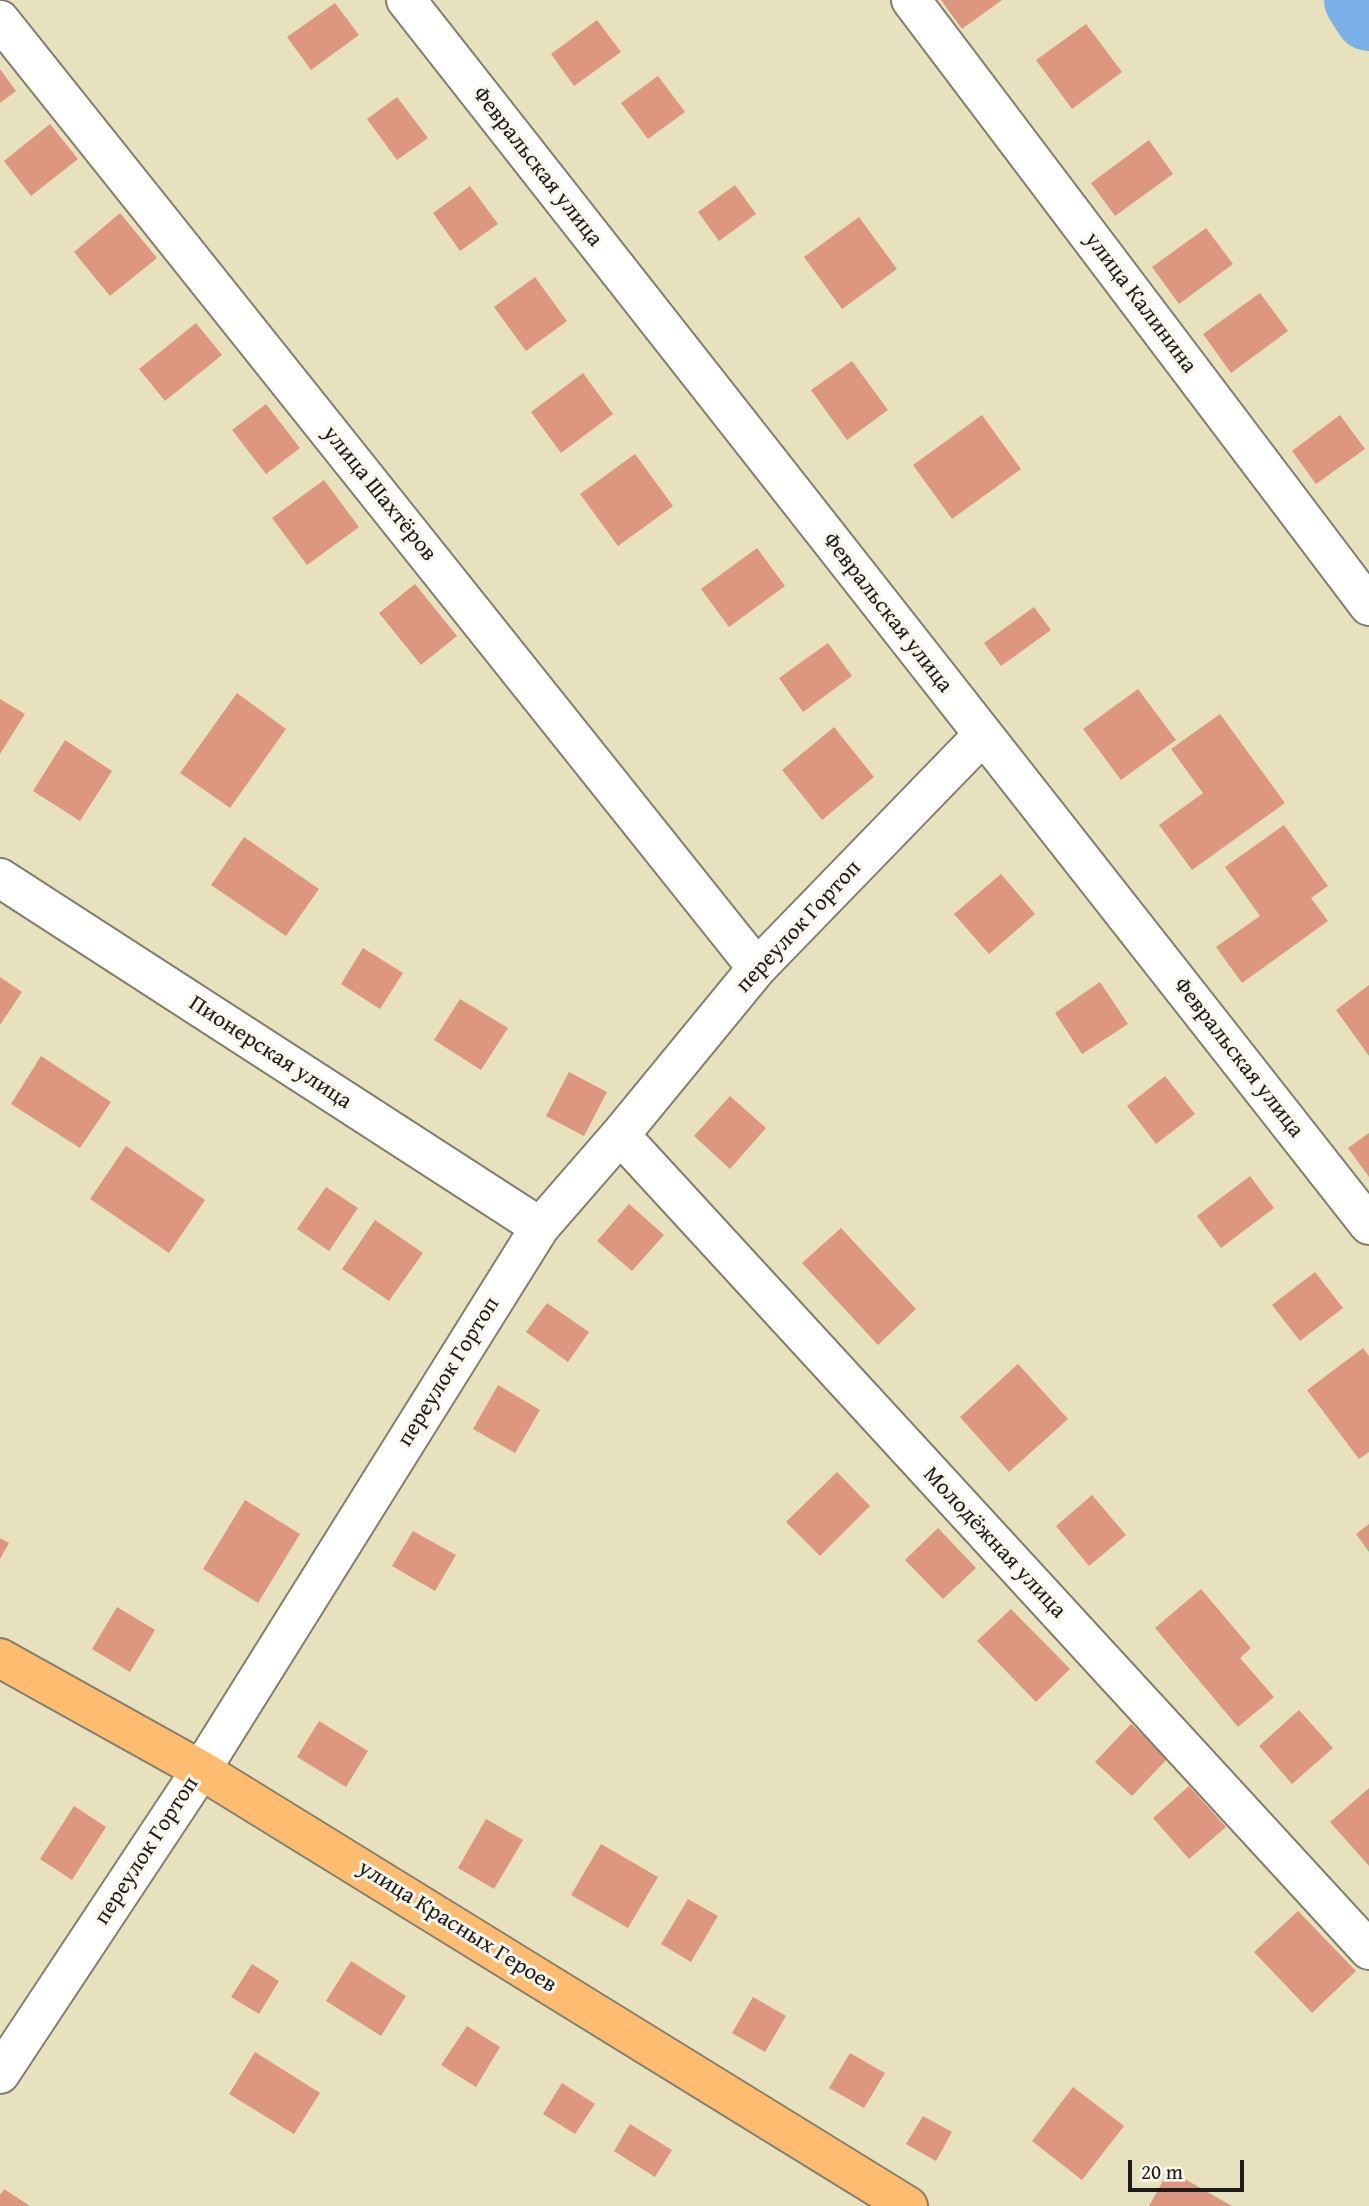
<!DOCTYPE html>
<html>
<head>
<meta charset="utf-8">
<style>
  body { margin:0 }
  #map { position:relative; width:1369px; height:2206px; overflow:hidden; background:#e8e1be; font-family:"Gentium Book Plus",serif }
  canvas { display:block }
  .scale { position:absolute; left:1128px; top:2160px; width:116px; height:32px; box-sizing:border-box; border:4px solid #1c1c1c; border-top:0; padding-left:9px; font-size:21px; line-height:24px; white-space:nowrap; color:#1c1c1c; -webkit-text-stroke:5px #fbf7ec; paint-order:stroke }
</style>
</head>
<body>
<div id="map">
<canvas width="1369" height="2206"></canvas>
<div class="scale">20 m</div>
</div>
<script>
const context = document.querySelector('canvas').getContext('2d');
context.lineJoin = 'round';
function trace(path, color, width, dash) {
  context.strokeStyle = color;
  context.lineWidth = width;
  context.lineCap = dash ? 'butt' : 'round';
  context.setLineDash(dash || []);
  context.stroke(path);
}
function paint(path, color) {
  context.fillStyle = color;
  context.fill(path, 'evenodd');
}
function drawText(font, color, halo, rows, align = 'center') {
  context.font = font + ' "Gentium Book Plus",serif';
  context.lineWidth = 6;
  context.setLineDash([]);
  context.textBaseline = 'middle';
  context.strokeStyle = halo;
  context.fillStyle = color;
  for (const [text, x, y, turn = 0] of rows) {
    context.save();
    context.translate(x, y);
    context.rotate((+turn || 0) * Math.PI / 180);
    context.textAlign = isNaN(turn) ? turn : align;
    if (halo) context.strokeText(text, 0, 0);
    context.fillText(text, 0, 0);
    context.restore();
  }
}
trace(new Path2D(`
  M 1359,0 L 1369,16`), '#7ab1e9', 70);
paint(new Path2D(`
  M 941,0 L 1002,0 L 962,29 Z
  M 335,3 L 359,35 L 311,70 L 287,37 Z
  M 597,20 L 621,52 L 574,86 L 551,54 Z
  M 1086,24 L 1122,72 L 1072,109 L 1036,60 Z
  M 0,69 L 16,91 L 0,103 Z
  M 658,76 L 685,112 L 648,139 L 621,103 Z
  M 397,97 L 428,138 L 397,160 L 367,119 Z
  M 50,124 L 78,159 L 31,196 L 4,161 Z
  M 1149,140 L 1173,174 L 1115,216 L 1091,183 Z
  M 735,185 L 756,214 L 719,241 L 698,212 Z
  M 470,186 L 498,224 L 460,251 L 433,213 Z
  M 120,213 L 157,258 L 110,296 L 74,252 Z
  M 859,217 L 897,269 L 842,309 L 804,257 Z
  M 1206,228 L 1233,264 L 1179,304 L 1152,267 Z
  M 535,277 L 567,321 L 526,351 L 494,307 Z
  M 1260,293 L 1288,331 L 1231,373 L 1203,334 Z
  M 196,323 L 222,355 L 165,401 L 139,369 Z
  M 852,361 L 888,410 L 847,440 L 811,390 Z
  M 583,373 L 613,414 L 561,453 L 531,412 Z
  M 266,404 L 300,448 L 266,474 L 232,430 Z
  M 982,415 L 1021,469 L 952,519 L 913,465 Z
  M 1340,415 L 1365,449 L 1316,484 L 1292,451 Z
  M 635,454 L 673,506 L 618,546 L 580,494 Z
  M 324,480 L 359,527 L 307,565 L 272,518 Z
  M 757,548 L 785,586 L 729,627 L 701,589 Z
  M 415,584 L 457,636 L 421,665 L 379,613 Z
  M 1034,607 L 1051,630 L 1001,666 L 984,643 Z
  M 828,643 L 852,676 L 803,712 L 779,678 Z
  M 1138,689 L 1176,740 L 1121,780 L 1083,729 Z
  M 237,693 L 286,729 L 230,808 L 180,773 Z
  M 0,699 L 25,714 L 0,754 Z
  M 1220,714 L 1285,803 L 1192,870 L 1159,825 L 1203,793 L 1171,749 Z
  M 834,727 L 874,777 L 822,820 L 782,770 Z
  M 65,740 L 112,771 L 80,821 L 33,791 Z
  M 1284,825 L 1328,886 L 1311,898 L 1328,921 L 1242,983 L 1216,947 L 1260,916 L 1225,867 Z
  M 244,837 L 319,889 L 286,936 L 211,885 Z
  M 1001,874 L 1035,914 L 989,954 L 954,914 Z
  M 363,948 L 403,973 L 380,1009 L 341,984 Z
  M 0,977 L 22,992 L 0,1025 Z
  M 1100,982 L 1128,1024 L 1082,1054 L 1055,1013 Z
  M 1369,985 L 1369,1056 L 1336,1010 Z
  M 460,999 L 508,1028 L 481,1070 L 434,1040 Z
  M 41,1056 L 111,1102 L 80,1148 L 11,1104 Z
  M 569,1072 L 607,1092 L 584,1136 L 546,1116 Z
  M 1165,1076 L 1195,1114 L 1156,1144 L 1127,1106 Z
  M 730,1096 L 766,1128 L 730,1169 L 694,1136 Z
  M 1369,1133 L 1369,1177 L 1348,1148 Z
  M 126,1146 L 205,1200 L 169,1253 L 90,1199 Z
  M 1250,1176 L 1274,1208 L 1221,1248 L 1197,1216 Z
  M 326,1187 L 358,1208 L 329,1251 L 297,1229 Z
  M 629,1204 L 664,1235 L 632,1271 L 597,1241 Z
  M 375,1220 L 423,1253 L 389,1301 L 342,1269 Z
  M 841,1228 L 916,1309 L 878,1345 L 802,1263 Z
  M 1315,1272 L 1343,1308 L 1300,1341 L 1272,1305 Z
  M 547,1303 L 589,1332 L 568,1362 L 526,1332 Z
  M 1363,1348 L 1369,1356 L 1369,1452 L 1359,1459 L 1307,1390 Z
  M 1018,1364 L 1068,1419 L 1009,1472 L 960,1417 Z
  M 498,1385 L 540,1410 L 515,1453 L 473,1429 Z
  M 837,1472 L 870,1506 L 820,1556 L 786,1522 Z
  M 1092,1495 L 1126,1535 L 1089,1566 L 1056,1526 Z
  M 245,1500 L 300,1534 L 258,1603 L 203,1569 Z
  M 1369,1524 L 1369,1552 L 1356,1534 Z
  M 938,1528 L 976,1568 L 943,1599 L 905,1560 Z
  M 413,1531 L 456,1555 L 435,1591 L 392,1566 Z
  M 0,1538 L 9,1543 L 0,1559 Z
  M 1201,1589 L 1251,1648 L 1240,1658 L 1274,1697 L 1238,1727 L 1155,1628 Z
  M 117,1607 L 155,1630 L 130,1672 L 92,1649 Z
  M 1011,1609 L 1070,1669 L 1036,1702 L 977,1641 Z
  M 1299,1710 L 1333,1748 L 1292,1784 L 1259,1746 Z
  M 319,1721 L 368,1751 L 346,1787 L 297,1757 Z
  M 1131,1724 L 1168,1758 L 1132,1796 L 1095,1762 Z
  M 1189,1786 L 1226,1827 L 1189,1859 L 1153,1818 Z
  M 1369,1788 L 1369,1866 L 1330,1822 Z
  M 74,1806 L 106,1827 L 72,1880 L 40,1859 Z
  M 486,1819 L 523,1840 L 494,1889 L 458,1868 Z
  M 601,1844 L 658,1877 L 628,1928 L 571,1895 Z
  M 688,1899 L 718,1916 L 691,1962 L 661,1944 Z
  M 1298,1911 L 1356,1971 L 1312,2013 L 1254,1952 Z
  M 351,1961 L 406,1996 L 381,2036 L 326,2001 Z
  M 252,1964 L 279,1981 L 259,2014 L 231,1997 Z
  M 753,1997 L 786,2016 L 765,2052 L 732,2033 Z
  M 467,2026 L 500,2047 L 476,2087 L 441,2065 Z
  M 255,2052 L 320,2093 L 294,2134 L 229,2094 Z
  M 850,2053 L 885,2073 L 864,2108 L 829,2088 Z
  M 562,2083 L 595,2104 L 575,2134 L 543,2114 Z
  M 1073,2087 L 1124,2126 L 1082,2180 L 1032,2141 Z
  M 923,2116 L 952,2132 L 936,2161 L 906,2144 Z
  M 630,2124 L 672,2150 L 655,2177 L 614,2151 Z
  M 1169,2170 L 1232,2206 L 1149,2206 Z
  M 4,2189 L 30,2206 L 0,2206 L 0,2195 Z`), '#dd9781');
const minor = new Path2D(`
  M 406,0 L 1369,1225
  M 911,0 L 1369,606
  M 0,20 L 757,968
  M 0,878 L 540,1227
  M 620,1135 L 1369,1950
  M 0,2074 L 201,1770 L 540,1227 L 620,1135 L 757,968 L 983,735`);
const major = new Path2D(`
  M 0,1658 L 201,1770 L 908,2206`);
trace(minor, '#827e6d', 42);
trace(major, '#827e6d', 42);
trace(minor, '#fff', 38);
trace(major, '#febc70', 38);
drawText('23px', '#1c1c1c', '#fbf7ec', [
  ["Февральская улица",537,167,52],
  ["улица Калинина",1140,303,53],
  ["улица Шахтёров",379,494,51],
  ["Февральская улица",887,613,52],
  ["переулок Гортоп",799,927,-47],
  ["Пионерская улица",270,1053,33],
  ["Февральская улица",1238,1058,52],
  ["переулок Гортоп",449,1372,-58],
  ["Молодёжная улица",994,1543,47],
  ["переулок Гортоп",147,1851,-57],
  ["улица Красных Героев",457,1927,32]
]);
</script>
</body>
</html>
